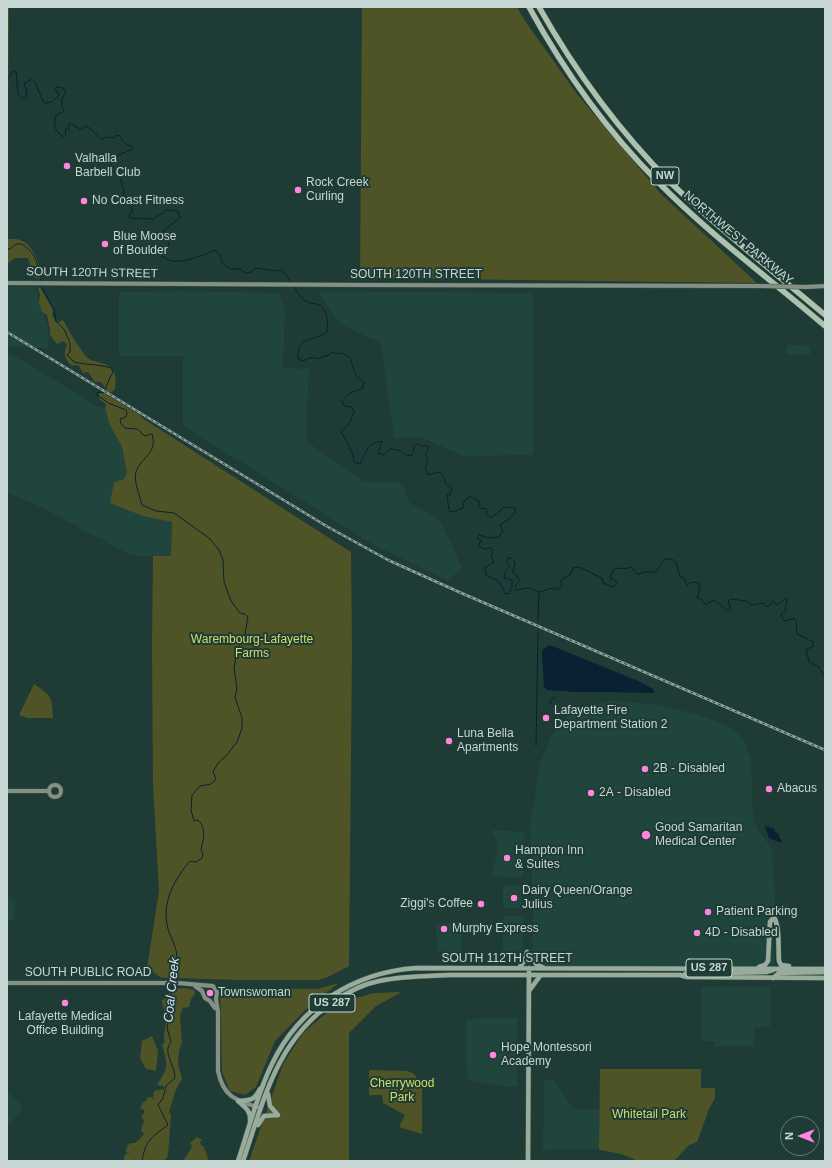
<!DOCTYPE html>
<html>
<head>
<meta charset="utf-8">
<style>
  body { margin:0 }
  #map { position:relative; width:832px; height:1168px; overflow:hidden; background:#1f3b35; font-family:Helvetica,sans-serif }
  canvas { display:block }
  .frame { position:absolute; inset:0; border:8px solid #c6d6d2; pointer-events:none }
  .north { position:absolute; left:780px; top:1116px; width:40px; height:40px; box-sizing:border-box; background:#1f3b35; border:1px solid #627974; border-radius:50%; rotate:270deg; font-size:11px; font-weight:700; line-height:16px; text-align:center; color:#c6d6d2 }
  .north::after { content:''; display:block; margin:auto; width:14px; height:18px; background:#ff85de; clip-path:polygon(50% 0,100% 100%,50% 72%,0 100%) }
</style>
</head>
<body>
<div id="map">
<canvas width="832" height="1168"></canvas>
<div class="frame"></div>
<div class="north">N</div>
</div>
<script>
const context = document.querySelector('canvas').getContext('2d');
context.lineJoin = 'round';
function paint(path, color) {
  context.fillStyle = color;
  context.fill(path, 'evenodd');
}
function trace(path, color, width, dash) {
  context.strokeStyle = color;
  context.lineWidth = width;
  context.lineCap = dash ? 'butt' : 'round';
  context.setLineDash(dash || []);
  context.stroke(path);
}
function drawText(font, color, halo, rows, align = 'center') {
  context.font = font + ' Helvetica,sans-serif';
  context.lineWidth = 4;
  context.setLineDash([]);
  context.textBaseline = 'middle';
  context.strokeStyle = halo;
  context.fillStyle = color;
  for (const [text, x, y, turn = 0] of rows) {
    context.save();
    context.translate(x, y);
    context.rotate((+turn || 0) * Math.PI / 180);
    context.textAlign = isNaN(turn) ? turn : align;
    if (halo) context.strokeText(text, 0, 0);
    context.fillText(text, 0, 0);
    context.restore();
  }
}
paint(new Path2D(`
  M 7,287 L 35,287 L 48,328 L 48,348 L 7,347 Z
  M 183,291 L 279,293 L 285,310 L 283,368 L 309,369 L 306,441 L 364,482 L 399,482 L 404,488 L 409,502 L 441,522 L 463,569 L 447,580 L 374,545 L 183,426 L 183,356 L 119,356 L 119,292 Z
  M 322,291 L 533,293 L 533,455 L 464,456 L 420,437 L 394,438 L 381,343 L 340,324 L 319,294 Z
  M 787,345 L 811,346 L 810,355 L 787,354 Z
  M 7,352 L 27,363 L 96,406 L 105,408 L 110,425 L 122,447 L 127,474 L 124,479 L 143,516 L 172,522 L 171,556 L 138,556 L 132,555 L 105,542 L 101,538 L 96,537 L 82,530 L 77,526 L 36,505 L 7,492 Z
  M 613,701 L 652,704 L 697,714 L 727,726 L 733,729 L 744,740 L 751,759 L 753,819 L 758,830 L 768,843 L 772,852 L 775,900 L 775,914 L 773,921 L 772,932 L 775,969 L 546,968 L 536,964 L 532,956 L 533,912 L 530,825 L 532,810 L 534,807 L 535,800 L 536,785 L 541,761 L 550,738 L 558,727 L 566,718 L 580,710 L 590,705 Z
  M 492,830 L 524,832 L 523,876 L 521,878 L 500,877 L 491,873 L 497,855 L 497,843 Z
  M 503,886 L 521,886 L 522,908 L 503,908 Z
  M 7,895 L 15,900 L 14,920 L 7,920 Z
  M 503,916 L 523,916 L 523,956 L 503,956 Z
  M 461,922 L 462,952 L 437,952 L 436,923 Z
  M 701,987 L 770,987 L 770,1027 L 754,1028 L 754,1046 L 715,1046 L 715,1041 L 701,1041 Z
  M 476,1018 L 517,1018 L 517,1086 L 509,1087 L 468,1081 L 466,1064 L 466,1020 Z
  M 544,1080 L 554,1080 L 573,1109 L 599,1109 L 599,1149 L 543,1150 Z
  M 9,1093 L 21,1105 L 22,1110 L 7,1127 L 7,1094 Z`), '#1f453d');
paint(new Path2D(`
  M 7,7 L 9,7 L 8,102 L 7,102 Z
  M 362,7 L 517,7 L 525,21 L 577,94 L 661,194 L 757,283 L 360,278 Z
  M 7,239 C 10,239 13,239 16,239 C 34,242 40,265 42,279 L 33,277 L 29,269 L 30,264 L 28,258 L 15,258 L 7,264 Z
  M 40,287 L 53,310 L 52,315 L 56,323 L 63,320 C 68,329 82,354 89,359 C 92,361 96,361 98,362 C 115,366 117,373 115,389 L 110,393 L 104,388 L 104,386 L 101,382 L 95,382 L 88,372 L 83,373 L 79,366 L 76,365 L 72,366 C 64,358 63,354 67,344 L 63,341 L 57,344 L 50,335 L 50,330 L 47,315 L 42,312 L 39,302 L 40,294 L 38,289 Z
  M 99,393 L 104,393 L 141,416 L 142,418 L 351,552 L 352,649 L 349,966 L 328,977 L 318,980 L 239,980 L 176,978 L 175,979 L 160,977 L 147,968 L 159,891 L 153,785 L 152,646 L 153,556 L 171,556 L 172,522 L 143,516 L 110,503 L 114,482 L 124,479 L 127,473 L 122,447 L 110,425 L 105,408 L 106,404 L 99,399 Z
  M 34,684 C 52,696 52,697 53,718 L 28,718 L 19,715 Z
  M 339,983 L 311,1004 L 275,1041 L 256,1087 L 245,1095 L 230,1091 L 222,1072 L 221,1011 L 220,998 L 224,991 L 233,988 L 318,989 Z
  M 184,988 L 194,990 L 195,994 L 191,999 L 189,1007 L 183,1008 L 180,1016 L 182,1043 L 179,1050 L 178,1064 L 182,1078 L 175,1092 L 169,1112 L 171,1115 L 168,1154 L 167,1158 L 162,1161 L 124,1161 L 124,1157 L 126,1154 L 130,1153 L 126,1152 L 127,1146 L 131,1143 L 135,1143 L 141,1138 L 144,1134 L 141,1130 L 144,1121 L 141,1116 L 144,1114 L 144,1110 L 140,1108 L 143,1102 L 146,1101 L 147,1098 L 151,1097 L 156,1100 L 153,1097 L 154,1091 L 164,1089 L 164,1086 L 157,1085 C 169,1066 168,1066 162,1045 L 165,1042 C 162,1034 167,1026 166,1018 C 165,1012 163,1007 162,1001 L 172,989 Z
  M 402,992 L 376,1006 L 349,1033 L 349,1161 L 249,1161 L 283,1064 L 303,1033 L 338,1003 L 374,993 Z
  M 152,1036 L 158,1051 L 156,1071 L 146,1069 L 140,1058 L 142,1041 Z
  M 600,1069 L 701,1069 L 701,1088 L 715,1088 L 715,1098 L 709,1109 L 697,1142 L 689,1145 L 674,1161 L 639,1161 L 621,1154 L 601,1150 L 599,1149 Z
  M 369,1070 L 407,1071 L 413,1073 L 422,1084 L 422,1134 L 399,1127 L 405,1115 L 383,1103 L 382,1095 L 369,1095 Z
  M 197,1137 L 202,1140 L 200,1142 L 201,1145 L 204,1147 L 208,1158 L 207,1161 L 183,1161 L 192,1147 L 190,1143 Z`), '#4f5427');
paint(new Path2D(`
  M 550,645 L 638,681 L 653,689 L 654,693 L 603,692 L 575,692 L 547,690 L 544,687 L 542,652 L 543,649 Z
  M 766,826 L 774,829 L 776,833 L 778,833 L 782,843 L 769,838 L 765,827 Z`), '#092132');
trace(new Path2D(`
  M 7,79 L 11,75 L 13,71 L 16,71 L 18,94 L 22,98 L 26,98 L 27,90 L 24,86 L 25,83 L 32,79 L 35,82 L 43,101 L 45,103 L 52,102 L 59,95 L 55,89 L 57,87 L 63,88 L 66,92 L 62,99 L 62,107 L 64,110 L 63,112 L 56,115 C 53,125 54,131 64,137 L 66,135 L 65,130 L 66,129 L 69,130 L 68,124 L 70,123 L 80,129 L 86,126 L 91,129 L 101,139 L 108,137 L 114,138 L 116,135 L 120,136 C 123,143 126,145 132,146 L 132,149 L 114,157 L 110,161 C 112,167 114,175 120,177 L 124,191 L 123,198 L 128,200 L 133,212 L 130,213 L 129,218 L 154,219 C 158,214 163,215 166,210 L 178,211 L 180,218 L 164,230 L 169,245 L 161,256 C 166,258 169,261 173,261 C 182,263 206,255 214,250 L 220,255 L 223,264 L 230,269 L 240,269 L 246,273 L 251,272 L 256,268 L 275,271 L 282,270 L 291,282
  M 7,249 L 10,249 L 16,244 L 22,244 C 31,251 36,256 38,267 C 39,273 41,277 41,283
  M 41,286 L 54,310 L 56,321 L 64,329 L 70,343 L 70,352 L 67,355 L 74,362 C 86,365 99,364 111,368 L 113,372 C 109,379 107,386 103,393 L 98,392 L 97,395 L 108,403 L 126,410 L 127,414 L 126,417 L 120,419 L 121,424 L 125,428 L 137,429 L 141,432 L 142,434 L 146,436 L 150,434 L 152,434 C 158,454 142,455 136,472 C 133,479 140,497 142,505 L 156,511 L 174,513 L 209,538 L 219,550 L 223,560 L 224,582 L 231,601 L 240,613 L 245,614 L 248,617 L 244,639 L 238,648 L 234,667 L 237,689 L 235,697 L 242,718 L 242,728 L 237,742 L 226,756 L 218,763 L 213,772 L 216,779 L 211,784 L 200,786 L 192,795 L 191,810 L 194,821 L 198,820 C 207,828 203,840 201,850 L 203,853 L 202,858 L 196,862 L 190,861 C 174,880 161,903 168,929 C 171,939 177,947 177,958 C 177,962 174,966 173,970 C 172,974 172,978 172,982
  M 294,286 C 297,291 301,299 306,301 C 310,304 317,303 321,306 C 328,311 328,325 327,332 C 313,342 297,335 298,359 L 304,361 C 309,357 312,357 318,359 L 324,356 L 327,356 L 332,352 L 339,354 L 343,353 L 350,358 L 356,376 L 364,382 L 362,389 L 350,393 L 342,401 L 344,406 L 352,407 L 354,411 C 352,419 348,427 341,432 C 347,442 353,451 354,462 L 360,464 C 366,452 368,442 382,441 L 378,453 L 384,455 L 390,449 L 399,450 L 404,454 L 411,456 L 414,452 L 413,447 L 418,444 L 420,446 L 428,446 L 428,450 L 425,454 L 428,460 L 425,469 L 428,475 L 438,472 C 443,474 445,477 445,483 L 452,489 L 450,495 L 447,495 L 449,511 L 454,512 L 463,508 L 464,501 L 470,496 L 479,501 L 479,507 L 481,509 L 485,508 L 487,510 L 486,514 L 491,518 L 500,511 L 503,507 L 515,508 C 516,517 506,520 500,525 L 503,532 L 498,537 L 490,538 L 479,535 L 477,538 L 482,541 L 479,543 L 479,546 L 484,549 L 491,548 L 493,550 L 491,557 L 494,562 L 485,568 L 486,575 L 498,581 L 504,590 L 504,593 L 509,594 L 512,587 L 512,580 L 504,578 L 506,570 L 509,567 L 509,565 L 506,562 L 508,558 L 511,558 L 515,562 L 513,572 L 520,580 L 516,585 L 515,588 L 517,590 L 528,588 L 539,592 L 553,588 L 558,590 L 562,585 L 561,580 L 570,575 L 573,568 L 579,567 L 602,578 L 603,583 L 614,587 L 617,583 L 615,580 L 610,578 L 614,569 C 620,567 626,570 631,567 L 637,574 L 640,574 L 643,572 L 656,572 L 665,559 L 672,559 L 676,562 L 680,577 L 683,577 L 687,585 L 692,582 L 698,583 L 700,587 L 697,598 L 700,598 L 706,605 L 714,600 L 728,611 L 731,609 L 728,601 L 731,599 L 746,601 L 752,605 L 763,603 L 768,607 L 773,601 L 777,605 L 786,598 L 787,603 L 785,608 L 786,611 L 781,614 L 783,620 L 786,621 L 794,618 L 796,621 L 797,634 L 813,642 L 813,647 L 806,649 L 809,662 L 819,667 L 825,678
  M 538,621 L 539,592
  M 550,704 L 552,699 L 555,697
  M 565,711 L 566,706
  M 536,746 L 538,632
  M 142,1161 C 146,1139 151,1138 168,1125 L 158,1105 L 163,1098 L 166,1086 L 175,1078 C 175,1064 162,1053 171,1042 L 167,1028 L 172,986`), '#092132', 1);
const secondary = new Path2D(`
  M 7,283 L 370,285 L 761,286
  M 806,287 L 825,286
  M49 791a6 6 0 1 1 12 0a6 6 0 1 1-12 0Z
  M 7,791 L 49,791
  M 7,983 L 178,983 L 213,986 L 217,992 L 216,999 L 218,1012 L 218,1071 C 223,1096 235,1100 257,1107
  M 195,986 L 202,991 L 205,998 L 210,1001 L 215,1008`);
const primary = new Path2D(`
  M 532,956 L 536,964 L 544,968
  M 759,967 L 765,965 L 768,961 L 770,922 L 774,917 C 780,927 778,949 779,961 L 781,965 L 789,966
  M 519,968 L 525,960 L 527,952
  M 685,974 L 766,972 L 773,970
  M 773,978 L 779,973 L 825,972
  M 529,991 L 540,976
  M 268,1094 L 270,1106 L 278,1115
  M 238,1101 C 250,1100 254,1101 260,1089
  M 238,1101 C 245,1107 251,1111 250,1121
  M 258,1125 L 264,1116 L 278,1115
  M 238,1161 C 249,1129 257,1094 272,1064 C 299,1007 354,972 417,968 L 825,969
  M 243,1161 C 264,1100 276,1041 333,1002 C 346,993 363,984 379,981 C 402,976 426,976 449,975 L 680,975 L 687,977 L 825,978
  M 528,1161 L 529,968`);
const highway = new Path2D(`
  M 529,7 C 564,71 606,130 658,182 C 709,234 769,278 825,326
  M 539,7 C 575,71 619,131 671,183 C 720,230 773,271 825,315`);
trace(secondary, '#3d5751', 5);
trace(primary, '#3d5751', 5.5);
trace(highway, '#3d5751', 6);
trace(secondary, '#849184', 4);
trace(primary, '#99ab9a', 4.5);
trace(highway, '#adc1ae', 5.5);
const rail = new Path2D(`
  M 7,332 L 328,527 L 388,560 L 459,592 L 825,750`);
trace(rail, '#92a5a1', 2.5);
trace(rail, '#1f3b35', 1, [3]);
const secondaryBridge = new Path2D(`
  M 761,286 L 806,287`);
trace(secondaryBridge, '#3d5751', 5, []);
trace(secondaryBridge, '#849184', 4);
for (const [x, y, r, color] of [
  [67,166,4,"#ff85de"],
  [298,190,4,"#ff85de"],
  [84,201,4,"#ff85de"],
  [105,244,4,"#ff85de"],
  [546,718,4,"#ff85de"],
  [449,741,4,"#ff85de"],
  [645,769,4,"#ff85de"],
  [769,789,4,"#ff85de"],
  [591,793,4,"#ff85de"],
  [646,835,5,"#ff85de"],
  [507,858,4,"#ff85de"],
  [514,898,4,"#ff85de"],
  [481,904,4,"#ff85de"],
  [708,912,4,"#ff85de"],
  [444,929,4,"#ff85de"],
  [697,933,4,"#ff85de"],
  [210,993,4,"#ff85de"],
  [65,1003,4,"#ff85de"],
  [493,1055,4,"#ff85de"]
]) {
  const dot = new Path2D();
  dot.arc(x, y, r, 0, 2 * Math.PI);
  context.fillStyle = color;
  context.fill(dot);
  trace(dot, '#1f3b35', 1.5);
}
for (const [x, y, w] of [
  [665,176,28],
  [709,968,46],
  [332,1003,46]
]) {
  const box = new Path2D();
  box.roundRect(x - w / 2, y - 9, w, 18, 3);
  context.fillStyle = '#1f3b35';
  context.fill(box);
  trace(box, '#c6d6d2', 1);
}
drawText('bold 11px', '#c6d6d2', null, [
  ["NW",665,176],
  ["US 287",709,968],
  ["US 287",332,1003]
]);
drawText('12px', '#c6d6d2', '#1f3b35', [
  ["Valhalla",75,159],
  ["Barbell Club",75,173],
  ["Rock Creek",306,183],
  ["Curling",306,197],
  ["No Coast Fitness",92,201],
  ["Blue Moose",113,237],
  ["of Boulder",113,251],
  ["Lafayette Fire",554,711],
  ["Department Station 2",554,725],
  ["Luna Bella",457,734],
  ["Apartments",457,748],
  ["2B - Disabled",653,769],
  ["Abacus",777,789],
  ["2A - Disabled",599,793],
  ["Good Samaritan",655,828],
  ["Medical Center",655,842],
  ["Hampton Inn",515,851],
  ["& Suites",515,865],
  ["Dairy Queen/Orange",522,891],
  ["Julius",522,905],
  ["Ziggi's Coffee",473,904,"right"],
  ["Patient Parking",716,912],
  ["Murphy Express",452,929],
  ["4D - Disabled",705,933],
  ["Townswoman",218,993],
  ["Lafayette Medical",65,1017,"center"],
  ["Office Building",65,1031,"center"],
  ["Hope Montessori",501,1048],
  ["Academy",501,1062]
], 'left');
drawText('12px', '#c6d6d2', '#1f3b35', [
  ["NORTHWEST PARKWAY",738,238,40],
  ["SOUTH 120TH STREET",92,273,1],
  ["SOUTH 120TH STREET",416,275],
  ["SOUTH 112TH STREET",507,959],
  ["SOUTH PUBLIC ROAD",88,973]
]);
drawText('12px', '#d2de6b', '#1f3b35', [
  ["Warembourg-Lafayette",252,640],
  ["Farms",252,654],
  ["Cherrywood",402,1084],
  ["Park",402,1098],
  ["Whitetail Park",649,1115]
]);
drawText('italic 13px', '#d5e7f6', '#1f3b35', [
  ["Coal Creek",172,990,-84]
]);
</script>
</body>
</html>
